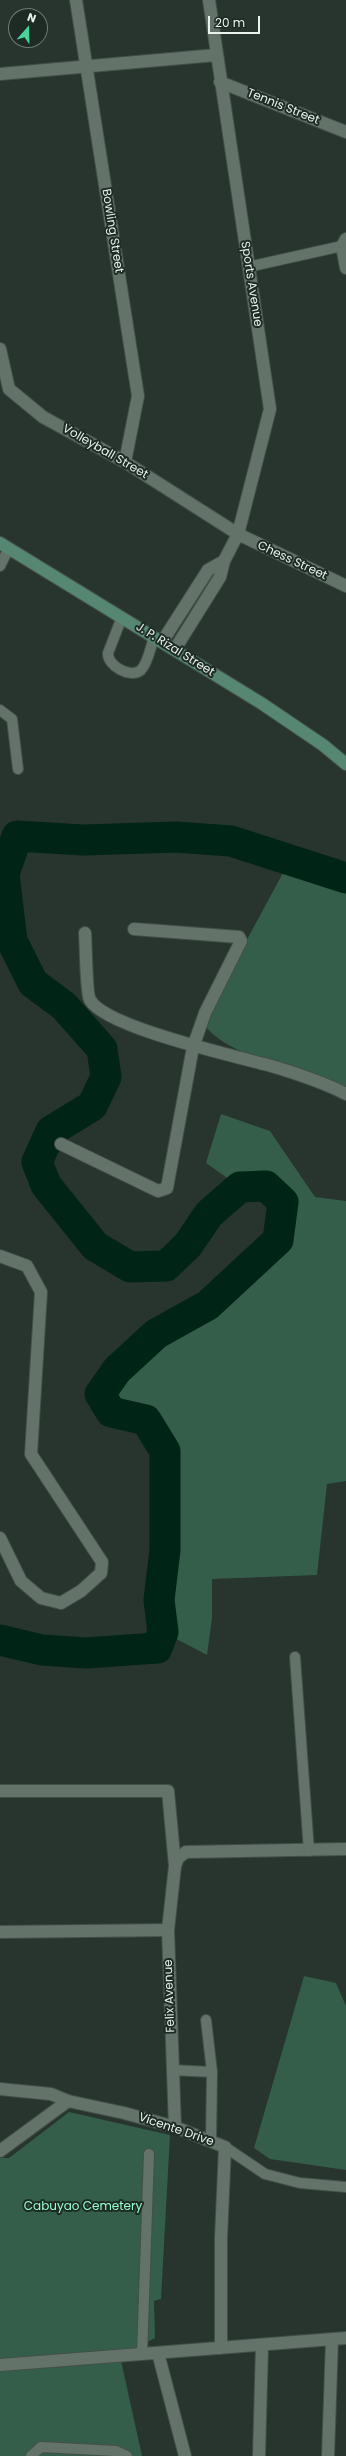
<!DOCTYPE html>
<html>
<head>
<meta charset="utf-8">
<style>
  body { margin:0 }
  #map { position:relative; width:346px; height:2456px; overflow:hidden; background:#27352e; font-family:Poppins,sans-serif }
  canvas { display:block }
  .north { position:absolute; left:8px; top:8px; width:40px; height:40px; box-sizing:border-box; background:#1d2b24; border:1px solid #6f7b74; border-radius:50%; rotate:20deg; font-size:11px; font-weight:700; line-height:16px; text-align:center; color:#e9f2ed }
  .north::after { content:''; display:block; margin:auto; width:14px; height:18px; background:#4ad49c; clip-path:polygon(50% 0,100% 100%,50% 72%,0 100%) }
  .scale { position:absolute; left:208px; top:16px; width:52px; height:18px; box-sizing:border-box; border:2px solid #e9f2ed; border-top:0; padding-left:5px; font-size:12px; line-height:14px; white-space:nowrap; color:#e9f2ed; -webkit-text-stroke:3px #1d2b24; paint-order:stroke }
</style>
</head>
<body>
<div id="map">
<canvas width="346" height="2456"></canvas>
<div class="north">N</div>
<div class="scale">20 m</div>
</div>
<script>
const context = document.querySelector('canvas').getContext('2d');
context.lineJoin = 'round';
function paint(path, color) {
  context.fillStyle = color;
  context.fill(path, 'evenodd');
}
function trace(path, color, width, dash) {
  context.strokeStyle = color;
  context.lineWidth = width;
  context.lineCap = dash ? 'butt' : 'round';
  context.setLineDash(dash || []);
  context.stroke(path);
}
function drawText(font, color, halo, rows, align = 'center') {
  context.font = font + ' Poppins,sans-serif';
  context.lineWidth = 4;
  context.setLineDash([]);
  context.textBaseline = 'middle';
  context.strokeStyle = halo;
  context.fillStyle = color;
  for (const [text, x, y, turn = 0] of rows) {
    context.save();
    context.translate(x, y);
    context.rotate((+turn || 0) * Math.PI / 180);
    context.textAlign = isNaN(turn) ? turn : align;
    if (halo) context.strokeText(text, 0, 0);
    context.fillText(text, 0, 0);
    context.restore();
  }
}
paint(new Path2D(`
  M 284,871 L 346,890 L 346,1090 C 315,1079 213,1051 203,1021 Z
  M 221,1114 L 270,1131 L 315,1197 L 346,1201 L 346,1481 L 327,1484 L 317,1575 L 212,1579 L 212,1618 L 207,1655 L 163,1632 L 159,1600 L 165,1550 L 165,1451 L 146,1420 L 111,1412 L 100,1394 L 117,1370 L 156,1334 L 208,1305 L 278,1240 L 282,1202 L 266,1186 L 240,1187 L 206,1163 Z
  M 304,1976 L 336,1983 L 346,2006 L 346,2170 L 270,2159 L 254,2148 Z
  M 69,2112 L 170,2135 L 161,2299 L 154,2301 L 155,2338 L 120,2356 L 142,2456 L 0,2456 L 0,2158 L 9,2158 Z`), '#345d4a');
trace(new Path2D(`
  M 0,1640 L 42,1650 L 86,1653 L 157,1648 L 163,1632 L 159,1600 L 165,1550 L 165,1451 L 146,1420 L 111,1412 L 100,1394 L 117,1370 L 156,1334 L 208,1305 L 278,1240 L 283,1202 L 266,1186 L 240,1187 L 209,1214 L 188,1245 L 166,1266 L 130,1267 L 95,1246 L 46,1185 L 37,1162 L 51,1131 L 92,1106 L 106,1077 L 102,1049 L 64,1006 L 33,983 L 12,941 L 4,874 L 17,836 L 83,840 L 176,837 L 231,841 L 346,878`), '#002415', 31);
const service = new Path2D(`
  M 248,267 L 342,246
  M 0,566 L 9,548
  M 122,617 L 108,653 C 107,666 131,679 141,670 C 148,663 151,646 154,637
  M 0,710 L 12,719 L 18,769
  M 295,1657 L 309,1851
  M 206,2020 L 212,2072 L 211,2142
  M 172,2070 L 212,2072
  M 225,2147 L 265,2174 L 300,2183 L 346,2187
  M 142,2354 L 149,2154
  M 31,2456 L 41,2447 L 116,2451 L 127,2456`);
const minor = new Path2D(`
  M 76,0 L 138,396 L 125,462
  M 0,74 L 216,55
  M 220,82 L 346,132
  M 346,239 L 342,246 L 346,268
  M 0,349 L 9,389 L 43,417 L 125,462 L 238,534 L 346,586
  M 162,642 L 208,570 L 224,561
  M 175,649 L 220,577 L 224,561 L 238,534 L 270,409 L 209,0
  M 85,933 C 86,945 86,993 90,1000 C 106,1028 240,1057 275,1067 C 298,1074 325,1083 346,1094
  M 61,1144 L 158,1191 L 167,1188 L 193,1047 L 205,1013 L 241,941 L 239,937 L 134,929
  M 0,1256 L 27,1266 L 41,1292 L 31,1454 L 102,1562 L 101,1573 L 81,1591 L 61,1603 L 41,1598 L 21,1581 L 0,1538
  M 0,1791 L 168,1791 L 175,1866
  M 0,1932 L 168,1930
  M 0,2089 L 51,2094 L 68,2101
  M 175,2127 L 225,2147 L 221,2238 L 221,2348
  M 158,2353 L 185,2456
  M 0,2365 L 346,2338
  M 259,2456 L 262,2346
  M 328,2456 L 332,2340`);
const tertiary = new Path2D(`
  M 0,2151 L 68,2101 L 124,2113 L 175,2127 L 168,1930 L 175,1866 L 178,1858 L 186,1852 L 346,1849`);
const secondary = new Path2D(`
  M 0,543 L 261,703 L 323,745 L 346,764`);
trace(service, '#43504a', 12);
trace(minor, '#43504a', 14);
trace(tertiary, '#43504a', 14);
trace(secondary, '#43504a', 14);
trace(service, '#63736a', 10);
trace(minor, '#63736a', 12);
trace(tertiary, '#63736a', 12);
trace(secondary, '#568772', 12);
drawText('12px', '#e9f2ed', '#1d2b24', [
  ["Tennis Street",283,107,22],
  ["Bowling Street",112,231,81],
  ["Sports Avenue",251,284,81],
  ["Volleyball Street",105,452,30],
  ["Chess Street",292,561,25],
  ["J. P. Rizal Street",175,650,32],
  ["Felix Avenue",170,1996,-92],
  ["Vicente Drive",176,2130,19]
]);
drawText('12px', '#97fdcd', '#1d2b24', [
  ["Cabuyao Cemetery",83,2207]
]);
</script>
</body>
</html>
